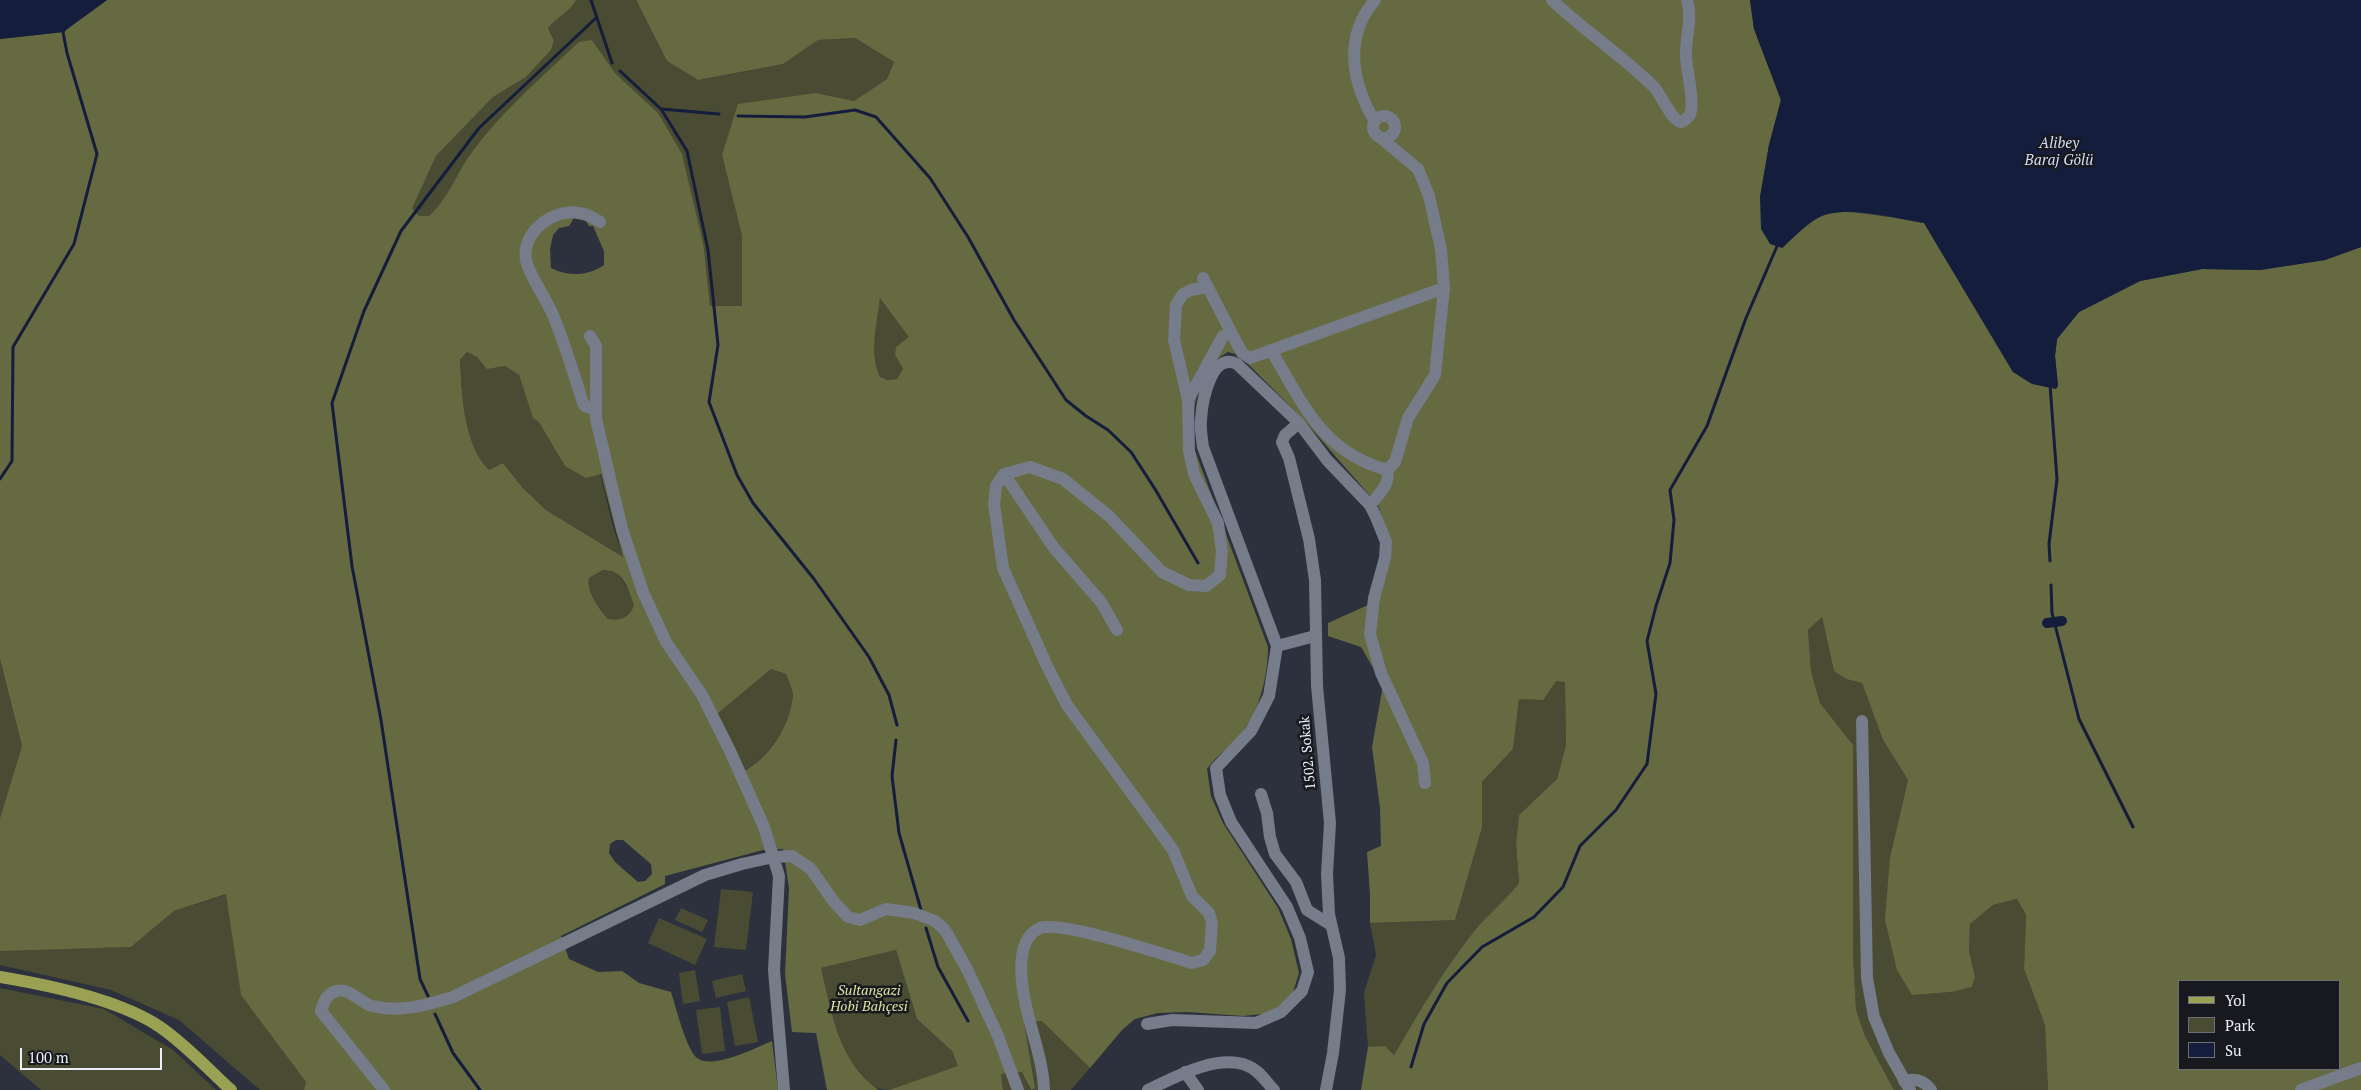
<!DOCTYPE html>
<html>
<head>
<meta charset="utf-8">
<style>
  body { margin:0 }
  #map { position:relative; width:2361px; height:1090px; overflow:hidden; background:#2d313d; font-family:"PT Serif",serif }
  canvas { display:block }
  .legend { position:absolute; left:2178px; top:980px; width:162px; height:90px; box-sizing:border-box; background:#17191f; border:1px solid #6d6f76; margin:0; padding:6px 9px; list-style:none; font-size:15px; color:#edf0f8 }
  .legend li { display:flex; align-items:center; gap:10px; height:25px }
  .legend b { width:25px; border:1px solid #6d6f76 }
  .scale { position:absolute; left:20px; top:1048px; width:142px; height:22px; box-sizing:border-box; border:2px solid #edf0f8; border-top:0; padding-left:6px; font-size:15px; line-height:18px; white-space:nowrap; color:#edf0f8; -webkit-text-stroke:4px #17191f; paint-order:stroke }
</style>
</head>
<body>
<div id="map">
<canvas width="2361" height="1090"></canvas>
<ul class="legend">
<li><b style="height:6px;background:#9aa152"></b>Yol</li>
<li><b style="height:14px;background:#494c32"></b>Park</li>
<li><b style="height:14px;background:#141d3b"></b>Su</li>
</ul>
<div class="scale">100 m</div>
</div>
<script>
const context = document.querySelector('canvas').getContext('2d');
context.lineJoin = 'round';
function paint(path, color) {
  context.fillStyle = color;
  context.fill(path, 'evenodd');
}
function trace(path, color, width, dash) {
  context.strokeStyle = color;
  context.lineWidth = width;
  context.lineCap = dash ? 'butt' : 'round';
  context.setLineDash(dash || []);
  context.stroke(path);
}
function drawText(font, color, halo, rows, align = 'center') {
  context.font = font + ' "PT Serif",serif';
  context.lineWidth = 5;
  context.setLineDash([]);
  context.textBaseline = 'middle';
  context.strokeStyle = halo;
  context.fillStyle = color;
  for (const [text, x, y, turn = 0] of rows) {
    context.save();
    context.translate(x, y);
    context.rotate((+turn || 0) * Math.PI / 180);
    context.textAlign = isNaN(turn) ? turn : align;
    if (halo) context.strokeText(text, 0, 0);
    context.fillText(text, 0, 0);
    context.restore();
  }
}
paint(new Path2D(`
  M 576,0 L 636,0 L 667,61 L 698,80 L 783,64 L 817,40 L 855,38 L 894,62 L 887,79 L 854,101 L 816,93 L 722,155 L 742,236 L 742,306 L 710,306 L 704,248 L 658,113 L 615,73 L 592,40 L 471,153 L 442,204 L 429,216 L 419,216 L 411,207 L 436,156 L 493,97 L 526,77 L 551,50 L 554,41 L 548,28 C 557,17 569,13 576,0 Z
  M 880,297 L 910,337 L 895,355 L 903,369 L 897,379 L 887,380 L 880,377 C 869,352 877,323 880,297 Z
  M 467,352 L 477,357 L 487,368 L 505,366 L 519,375 C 529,411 550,434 565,466 L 600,474 L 614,530 L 623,557 L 546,510 L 522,487 L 503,463 L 489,470 C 463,444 462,395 460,360 Z
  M 603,570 L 613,570 C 625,579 629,591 634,605 C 630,617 621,621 608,619 C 599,609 586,591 589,578 Z
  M 1822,617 L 1834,671 L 1846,679 L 1862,683 L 1883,740 L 1908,780 L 1890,857 L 1912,995 L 1952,992 L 1972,987 L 1975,977 L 1969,951 L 1970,924 L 1993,905 L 2017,899 L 2026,915 L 2024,969 L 2045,1025 L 2048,1090 L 1894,1090 L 1865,1036 L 1856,1010 L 1853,953 L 1853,745 L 1820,703 L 1811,671 L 1808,630 Z
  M 0,659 L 22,746 L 0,818 Z
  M 771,669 L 786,674 C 788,680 793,690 793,696 C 789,727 771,756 743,771 L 716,714 Z
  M 1556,681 L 1565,681 L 1566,745 L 1557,779 L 1519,815 L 1516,843 L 1519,883 C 1506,900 1489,913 1475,930 C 1444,969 1419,1012 1394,1055 L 1385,1047 L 1368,1047 L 1364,993 L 1376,955 L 1370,923 L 1455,920 L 1482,828 L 1482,782 L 1513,749 L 1519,699 Z
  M 721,889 L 753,892 L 746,950 L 714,947 Z
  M 227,894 L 241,994 L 306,1082 L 304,1090 L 260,1090 L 179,1020 L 111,990 L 0,965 L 0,950 L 131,947 L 174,911 Z
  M 681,908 L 708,920 L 702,932 L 675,920 Z
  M 659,918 L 707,939 L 695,965 L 648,943 Z
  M 896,950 L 917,1019 L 952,1051 L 959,1067 L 889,1090 C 844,1090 829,1002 821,968 Z
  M 695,970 L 700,1001 L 683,1004 L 679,973 Z
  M 742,974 L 746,991 L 716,998 L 712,981 Z
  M 0,988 L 104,1009 L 173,1050 L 216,1090 L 41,1090 L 0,1055 Z
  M 749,997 L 758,1042 L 735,1046 L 727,1002 Z
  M 720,1007 L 725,1051 L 702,1054 L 696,1010 Z
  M 1042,1020 L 1090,1068 L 1071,1090 L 1031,1090 L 1035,1088 L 1024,1022 Z
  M 1023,1072 L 1030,1090 L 1003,1090 L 1001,1074 Z`), '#494c32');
paint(new Path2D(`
  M 107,0 L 576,0 C 569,13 557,17 548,28 L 554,41 L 551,50 L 526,77 L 493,97 L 436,156 L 412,208 L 419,216 L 429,216 C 449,198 456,174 472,152 C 502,111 542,77 579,42 L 592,40 L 615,73 L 658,113 L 682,154 L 704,248 L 710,306 L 742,306 L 742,236 L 722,155 L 738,104 L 816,93 L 854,101 L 887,79 L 894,62 L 855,38 L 818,40 L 783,64 L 698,80 L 667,61 L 636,0 L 1750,0 L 1754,29 L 1781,100 L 1769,145 L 1760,197 L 1782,248 C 1797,235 1810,220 1828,213 C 1844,208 1905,220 1924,223 L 2013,372 L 2058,386 L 2055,356 L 2057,339 L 2079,312 L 2140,281 L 2202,269 L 2260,270 L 2325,260 L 2361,247 L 2361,1090 L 2048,1090 L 2045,1025 L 2024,969 L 2026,915 L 2017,899 L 1993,905 L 1970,924 L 1969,951 L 1975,977 L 1972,987 L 1952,992 L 1912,995 L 1897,970 L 1885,920 L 1890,857 L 1908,780 L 1883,740 L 1862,683 L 1846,679 L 1834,671 L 1822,617 L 1808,630 L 1811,671 L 1820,703 L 1853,745 L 1853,953 L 1856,1010 L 1865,1036 L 1894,1090 L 1361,1090 L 1368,1047 L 1385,1046 L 1394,1055 C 1419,1012 1444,969 1475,930 C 1489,913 1506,900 1519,883 L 1516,843 L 1519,815 L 1557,779 L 1566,745 L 1565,682 L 1556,681 L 1543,700 L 1519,699 L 1513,749 L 1482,782 L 1482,828 L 1455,920 L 1370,923 L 1370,894 L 1367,852 L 1381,846 L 1380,808 L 1372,747 L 1383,685 L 1361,647 L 1328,636 L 1328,623 L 1377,601 L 1391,543 L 1378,505 L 1302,418 L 1239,355 L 1228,352 C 1193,370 1192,414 1194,448 L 1268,647 C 1268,676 1260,708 1243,732 C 1233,746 1217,754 1207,769 L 1211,796 L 1223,823 L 1278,908 L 1291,939 L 1299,973 L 1293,992 L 1272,1013 L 1243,1016 L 1188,1012 L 1158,1013 L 1135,1019 L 1122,1030 L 1090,1068 L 1042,1021 L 1024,1022 L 1035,1088 L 1031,1090 L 1022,1072 L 1001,1074 L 1003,1090 L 889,1090 L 958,1066 L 952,1051 L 917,1019 L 896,950 L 821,968 C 831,1010 839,1065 879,1090 L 827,1090 L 816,1033 L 792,1032 L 785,974 L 789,888 L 783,849 L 763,850 L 665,876 L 665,884 L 561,936 L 569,959 L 598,972 L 622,971 L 639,983 L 671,992 C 676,1007 686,1049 697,1058 C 713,1070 755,1048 772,1041 L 778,1090 L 304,1090 L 306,1082 L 241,995 L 226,894 L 174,911 L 131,947 L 0,951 L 0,818 L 22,746 L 0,659 L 0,39 L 63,32 ZM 574,218 L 586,221 L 589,226 L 593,226 L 604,251 L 604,265 C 588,276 569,277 551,268 L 550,249 L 553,235 L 559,228 L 569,226 ZM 880,298 L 909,337 L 896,347 L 895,355 L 903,369 L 897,379 L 887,380 L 880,377 C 869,353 877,324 880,298 ZM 467,352 L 477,357 L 487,369 L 505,366 L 519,375 L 533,418 L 539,422 L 565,466 L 586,478 L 601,474 L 623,557 L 546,510 L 522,487 L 503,463 L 489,470 C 463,444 462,394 460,360 ZM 603,570 C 624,569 628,589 634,605 C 630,617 621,621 608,619 C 599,609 586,591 589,578 ZM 771,669 L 786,674 C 788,680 793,690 793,696 C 789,727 771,756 744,771 L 717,714 ZM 616,840 L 623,840 L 651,864 L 652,874 L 645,881 L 638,882 L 615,862 L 609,853 L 610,844 ZM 2180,981 L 2340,981 L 2340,1069 L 2180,1069 Z`), '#666a41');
paint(new Path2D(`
  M 0,0 L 107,0 L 63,32 L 0,39 Z
  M 1750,0 L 2361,0 L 2361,247 L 2325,260 L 2260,270 L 2202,269 L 2140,281 L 2079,312 L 2057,339 L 2055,356 L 2058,386 L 2056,389 L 2032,384 L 2013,372 L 1924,223 C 1894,218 1840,203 1814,220 C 1803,227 1792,239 1782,248 L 1770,244 L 1761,229 L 1760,197 L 1769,145 L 1781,100 L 1754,29 Z`), '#141d3b');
trace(new Path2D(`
  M 591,0 L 612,63
  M 620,71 L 661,109 L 687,151 L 708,250 L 718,345 L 709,402 L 737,475 L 753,503 L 814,579 L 869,657 L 889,695 L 897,725
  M 661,109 L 719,114
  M 738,116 L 805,117 L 855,110 L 876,117 L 930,178 L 968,237 L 1014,320 L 1066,400 L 1086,416 L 1108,430 L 1131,452 L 1155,489 L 1198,563
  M 2050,385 L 2057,479 L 2049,544 L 2050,561
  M 0,479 L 12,461 L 13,347 L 74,244 L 97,154 L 67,53 L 63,32 L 65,28
  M 2051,585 L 2052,613 L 2079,719 L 2133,827
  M 896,740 L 892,776 L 899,833 L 921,910
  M 926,928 L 938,967 L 968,1021
  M 428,996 L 420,979 L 381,720 L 352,566 L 332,403 L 364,311 L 401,231 L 479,128 L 596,18
  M 435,1014 L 453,1053 L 480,1090
  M 1411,1067 L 1424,1024 L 1447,983 L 1482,947 L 1534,917 L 1563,887 L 1580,846 L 1616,810 L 1647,764 L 1656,694 L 1647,641 L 1656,606 L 1670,563 L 1674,520 L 1670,490 L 1707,426 L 1746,318 L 1778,244`), '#141d3b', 3);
trace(new Path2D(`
  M 2047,623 L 2062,621`), '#141d3b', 10);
trace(new Path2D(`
  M 1552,0 C 1584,31 1622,55 1654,87 C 1662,96 1671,120 1681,122 C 1686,120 1690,117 1691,111 C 1694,94 1687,75 1686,57 C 1685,37 1693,19 1687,0
  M1373 127a11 11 0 1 1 22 0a11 11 0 1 1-22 0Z
  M 1374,120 C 1351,81 1344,36 1375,0
  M 1203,278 L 1242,353 L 1250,358 L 1444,288
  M 590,336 L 596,346 L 596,419 L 622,529 L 643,592 L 666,642 L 702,695 L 730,751 L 764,827 L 779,876 L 774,970 L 784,1090
  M 1271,350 C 1303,404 1322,452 1387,470 L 1395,462 L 1408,418 L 1435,375 L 1444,288 L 1441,249 L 1429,196 L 1418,169 L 1381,138
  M 1188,400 L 1223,336 L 1231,333
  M 596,410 L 585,406 L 583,403 C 574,374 565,344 553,315 C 547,300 529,275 526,260 C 521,232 554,208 579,213 C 587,214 594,218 600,222
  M 1299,423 L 1285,435 L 1282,442 L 1289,458 L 1309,539 L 1315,580 L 1317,686 L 1330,823 L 1327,874 L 1329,914 L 1339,958 L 1340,990 L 1333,1053 L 1326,1090
  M 1004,474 L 1054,548 L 1101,602 L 1117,630
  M 1370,505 C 1379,494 1391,484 1387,470
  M 1277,646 L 1315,636
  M 1862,721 L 1867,978 L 1874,1017 L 1889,1053 L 1910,1090
  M 1261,794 L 1267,813 L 1270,837 L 1275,854 L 1296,882 L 1307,910 L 1331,925
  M 1147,1024 L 1172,1020 L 1256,1023 L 1281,1012 L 1302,991 L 1308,972 L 1300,938 L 1287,907 L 1231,822 L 1220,795 L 1216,768 L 1251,731 L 1269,696 L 1277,646 L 1203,447 C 1202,438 1200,429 1201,420 C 1202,402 1211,351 1237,364 L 1299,423 L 1327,460 L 1370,505 L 1376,517 L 1386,542 L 1385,558 L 1374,598 L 1370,634 L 1381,673 L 1423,763 L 1425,783
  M 1185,1072 L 1198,1090
  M 1904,1081 C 1915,1078 1924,1080 1931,1090
  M 384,1090 L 321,1011 C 323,1003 327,993 337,991 C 350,988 361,1003 372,1006 C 399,1013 427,1005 453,997 L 705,875 L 742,864 L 774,857 L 792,856 L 811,869 L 834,902 L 848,917 L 860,920 L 886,909 L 914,913 L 935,921 L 945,930 L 967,969 L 998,1036 L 1018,1090
  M 1044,1090 C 1043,1054 1025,1018 1022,982 C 1020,963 1020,937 1040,928 C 1061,920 1166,955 1192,963 L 1203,960 L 1210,951 L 1212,923 L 1209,913 L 1192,896 L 1173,850 L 1067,705 L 1047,666 L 1003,568 L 994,504 L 996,486 L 1004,474 L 1030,467 L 1063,479 L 1109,516 L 1162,572 L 1189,585 L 1206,586 L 1220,575 L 1222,551 L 1218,523 L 1194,474 L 1189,451 L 1188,400 L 1174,340 L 1176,305 L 1183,294 L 1191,290 L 1208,287
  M 1148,1090 C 1175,1077 1218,1053 1248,1066 C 1259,1070 1266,1082 1274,1090
  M 2301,1090 L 2361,1068`), '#777c8a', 12);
trace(new Path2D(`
  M 0,977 C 48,985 120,1000 160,1027 C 185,1044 208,1069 231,1090`), '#9aa152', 12);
drawText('14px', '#edf0f8', '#17191f', [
  ["1502. Sokak",1308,753,-95]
]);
drawText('italic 14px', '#e0e7a2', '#17191f', [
  ["Sultangazi",869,991],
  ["Hobi Bahçesi",869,1007]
]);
drawText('italic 15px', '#d4ddf6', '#17191f', [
  ["Alibey",2059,144],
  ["Baraj Gölü",2059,161]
]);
</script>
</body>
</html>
